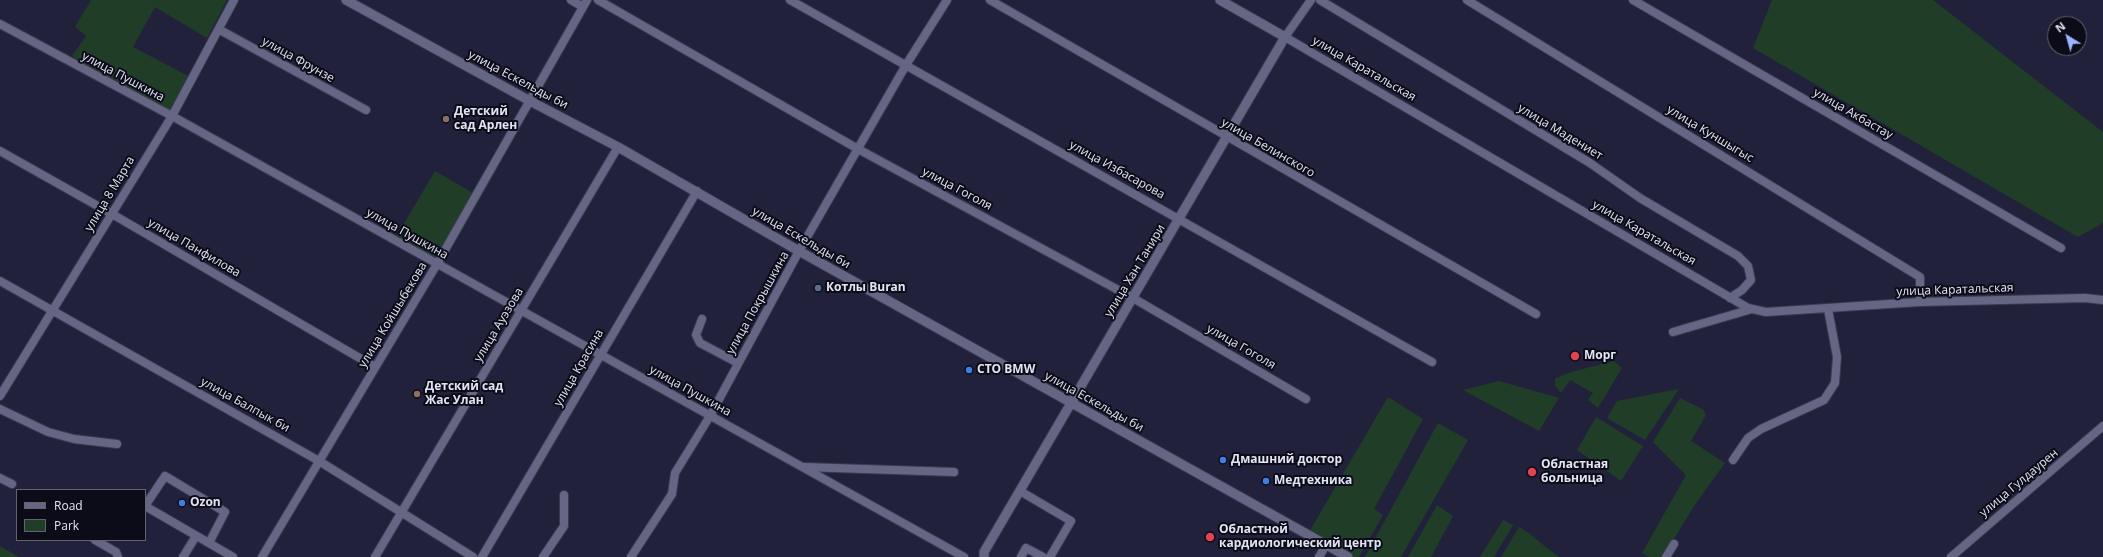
<!DOCTYPE html>
<html>
<head>
<meta charset="utf-8">
<style>
  body { margin:0 }
  #map { position:relative; width:2103px; height:557px; overflow:hidden; background:#21213b; font-family:"Open Sans",sans-serif }
  canvas { display:block }
  .legend { position:absolute; left:16px; top:489px; width:130px; height:52px; box-sizing:border-box; background:#0c0c18; border:1px solid #626270; margin:0; padding:5px 7px; list-style:none; font-size:12px; color:#e2e4f5 }
  .legend li { display:flex; align-items:center; gap:8px; height:20px }
  .legend b { width:20px; border:1px solid #626270 }
  .north { position:absolute; left:2047px; top:16px; width:40px; height:40px; box-sizing:border-box; background:#0c0c18; border:1px solid #626270; border-radius:50%; rotate:323deg; font-size:11px; font-weight:700; line-height:16px; text-align:center; color:#e2e4f5 }
  .north::after { content:''; display:block; margin:auto; width:14px; height:18px; background:#98b5fd; clip-path:polygon(50% 0,100% 100%,50% 72%,0 100%) }
</style>
</head>
<body>
<div id="map">
<canvas width="2103" height="557"></canvas>
<ul class="legend">
<li><b style="height:5px;background:#646684"></b>Road</li>
<li><b style="height:11px;background:#203e27"></b>Park</li>
</ul>
<div class="north">N</div>
</div>
<script>
const context = document.querySelector('canvas').getContext('2d');
context.lineJoin = 'round';
function paint(path, color) {
  context.fillStyle = color;
  context.fill(path, 'evenodd');
}
function trace(path, color, width, dash) {
  context.strokeStyle = color;
  context.lineWidth = width;
  context.lineCap = dash ? 'butt' : 'round';
  context.setLineDash(dash || []);
  context.stroke(path);
}
function drawText(font, color, halo, rows, align = 'center') {
  context.font = font + ' "Open Sans",sans-serif';
  context.lineWidth = 4;
  context.setLineDash([]);
  context.textBaseline = 'middle';
  context.strokeStyle = halo;
  context.fillStyle = color;
  for (const [text, x, y, turn = 0] of rows) {
    context.save();
    context.translate(x, y);
    context.rotate((+turn || 0) * Math.PI / 180);
    context.textAlign = isNaN(turn) ? turn : align;
    if (halo) context.strokeText(text, 0, 0);
    context.fillText(text, 0, 0);
    context.restore();
  }
}
paint(new Path2D(`
  M 91,0 L 227,0 L 207,38 L 155,7 L 133,47 L 190,77 L 169,111 L 72,56 L 86,36 L 75,27 Z
  M 1772,0 L 1933,0 L 2103,132 L 2103,223 L 2078,237 L 1753,48 Z
  M 435,171 L 473,193 L 437,259 L 396,237 Z
  M 1614,361 L 1622,368 L 1598,408 L 1588,400 L 1593,393 L 1570,380 L 1561,393 L 1555,386 L 1555,379 C 1568,371 1598,366 1614,361 Z
  M 1499,381 L 1559,398 L 1539,431 L 1463,390 Z
  M 1679,389 L 1645,440 L 1607,418 L 1617,401 Z
  M 1388,397 L 1423,419 L 1374,509 L 1383,515 L 1359,557 L 1353,557 L 1309,532 Z
  M 1680,398 L 1704,410 L 1706,415 L 1691,441 L 1725,463 L 1694,506 L 1663,557 L 1649,557 L 1642,553 L 1686,475 L 1653,442 Z
  M 1596,417 L 1643,446 L 1621,481 L 1577,450 Z
  M 1438,423 L 1468,440 L 1401,557 L 1365,557 Z
  M 1437,505 L 1453,516 L 1431,557 L 1408,557 Z
  M 1503,520 L 1513,525 L 1494,557 L 1480,557 Z
  M 1519,527 C 1534,535 1545,548 1560,557 L 1501,557 Z
  M 0,546 L 19,557 L 0,557 Z`), '#203e27');
const minor = new Path2D(`
  M 571,0 L 583,7
  M 598,0 L 858,149 L 1133,298 L 1306,399
  M 790,0 L 1432,362
  M 990,0 L 1536,314
  M 1311,0 L 1285,37 L 1748,308 L 1766,312 L 1920,302 L 2085,298 L 2103,300
  M 1320,0 L 1590,163 L 1640,198 L 1738,256 L 1748,266 L 1751,280 L 1742,290 L 1730,298
  M 1467,0 L 1920,277 L 1920,302
  M 1633,0 L 2061,248
  M 0,24 L 172,116 L 964,557
  M 220,30 L 366,110
  M 0,151 L 112,214 L 375,367
  M 0,281 L 319,461 L 473,557
  M 702,319 L 696,335 L 700,343 L 738,363
  M 1673,332 L 1752,309
  M 0,396 L 172,116 L 234,0
  M 0,409 L 48,432 L 74,439 L 117,444
  M 1733,460 L 1748,438 L 1761,429 L 1824,400 L 1835,383 L 1837,357 L 1828,309
  M 804,467 L 954,472
  M 0,478 L 12,484
  M 1020,491 L 1071,521 L 1050,557
  M 145,506 L 165,476 L 225,512 L 209,543
  M 145,506 L 233,557
  M 95,540 L 116,552 L 118,557
  M 183,557 L 196,536
  M 262,557 L 437,264 L 587,0
  M 375,557 L 618,147
  M 482,557 L 697,191
  M 543,557 L 564,526 L 564,495
  M 631,557 L 672,494 L 675,473 L 710,416 L 799,251 L 906,65 L 947,0
  M 1021,557 L 1026,548 L 1043,557
  M 1319,557 L 1326,545
  M 1666,557 L 1674,544
  M 1951,557 L 2103,426`);
const tertiary = new Path2D(`
  M 346,0 L 530,101 L 618,147 L 799,251 L 1348,557
  M 984,557 L 984,552 L 1285,37 L 1220,0`);
trace(minor, '#3a3a50', 10);
trace(tertiary, '#3a3a50', 11);
trace(minor, '#646684', 8);
trace(tertiary, '#646684', 9);
for (const [x, y, r, color] of [
  [446,119,4,"#8d6e63"],
  [818,288,4,"#5c6f8a"],
  [1575,356,5,"#e0444e"],
  [969,370,4,"#3f7fe0"],
  [417,394,4,"#8d6e63"],
  [1223,460,4,"#3f7fe0"],
  [1532,472,5,"#e0444e"],
  [1266,481,4,"#3f7fe0"],
  [182,503,4,"#3f7fe0"],
  [1210,537,5,"#e0444e"]
]) {
  const dot = new Path2D();
  dot.arc(x, y, r, 0, 2 * Math.PI);
  context.fillStyle = color;
  context.fill(dot);
  trace(dot, '#0c0c18', 1.5);
}
drawText('12px', '#e2e4f5', '#0c0c18', [
  ["улица Фрунзе",298,60,29],
  ["улица Каратальская",1364,69,30],
  ["улица Пушкина",123,77,28],
  ["улица Ескельды би",518,80,28],
  ["улица Акбастау",1853,114,30],
  ["улица Мадениет",1560,132,31],
  ["улица Куншыгыс",1710,134,31],
  ["улица Белинского",1268,148,30],
  ["улица Избасарова",1117,170,29],
  ["улица Гоголя",957,189,28],
  ["улица 8 Марта",110,194,-59],
  ["улица Каратальская",1644,233,30],
  ["улица Пушкина",407,234,29],
  ["улица Ескельды би",801,238,30],
  ["улица Панфилова",194,248,30],
  ["улица Хан Танири",1135,271,-59],
  ["улица Каратальская",1955,290,-2],
  ["улица Покрышкина",758,303,-61],
  ["улица Койшыбекова",393,315,-59],
  ["улица Ауэзова",499,325,-59],
  ["улица Гоголя",1241,347,30],
  ["улица Красина",579,368,-60],
  ["улица Пушкина",690,391,29],
  ["улица Ескельды би",1094,402,29],
  ["улица Балпык би",245,405,29],
  ["улица Гулдаурен",2019,483,-40]
]);
drawText('bold 12px', '#e2e4f5', '#0c0c18', [
  ["Детский",454,112],
  ["сад Арлен",454,126],
  ["Котлы Buran",826,288],
  ["Морг",1584,356],
  ["СТО BMW",977,370],
  ["Детский сад",425,387],
  ["Жас Улан",425,401],
  ["Дмашний доктор",1231,460],
  ["Областная",1541,465],
  ["больница",1541,479],
  ["Медтехника",1274,481],
  ["Ozon",190,503],
  ["Областной",1219,530],
  ["кардиологический центр",1219,544]
], 'left');
</script>
</body>
</html>
